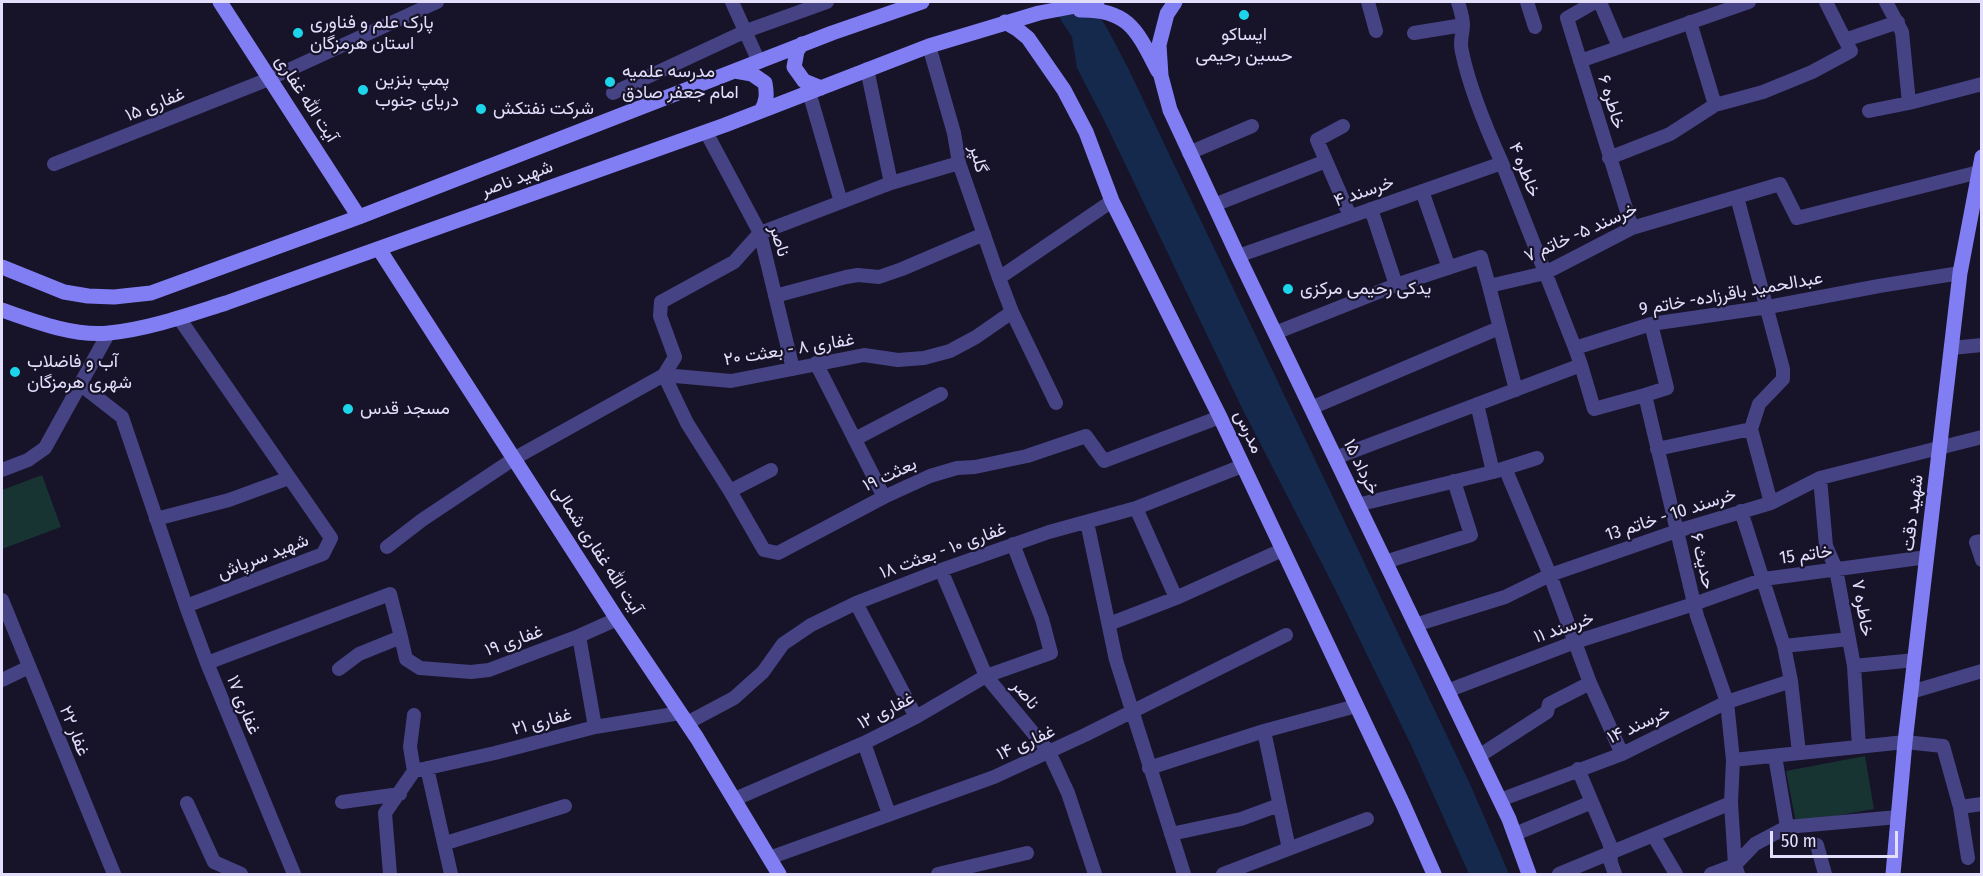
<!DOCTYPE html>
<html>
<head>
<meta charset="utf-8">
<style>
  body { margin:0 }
  #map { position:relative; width:1983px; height:876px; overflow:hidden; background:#171329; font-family:"Fira Sans Condensed",sans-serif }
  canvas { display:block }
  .frame { position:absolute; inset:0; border:3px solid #e2defc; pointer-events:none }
  .scale { position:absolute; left:1770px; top:831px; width:128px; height:27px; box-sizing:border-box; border:3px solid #e2defc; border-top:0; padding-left:8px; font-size:18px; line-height:21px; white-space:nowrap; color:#e2defc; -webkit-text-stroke:4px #171329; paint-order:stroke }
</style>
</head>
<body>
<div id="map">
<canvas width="1983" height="876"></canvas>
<div class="frame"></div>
<div class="scale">50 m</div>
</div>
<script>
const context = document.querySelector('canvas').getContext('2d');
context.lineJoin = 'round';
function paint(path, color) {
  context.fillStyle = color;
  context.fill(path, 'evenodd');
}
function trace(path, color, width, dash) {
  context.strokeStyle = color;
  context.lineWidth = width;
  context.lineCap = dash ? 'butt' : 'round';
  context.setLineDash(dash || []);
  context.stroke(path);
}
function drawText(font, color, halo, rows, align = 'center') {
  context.font = font + ' "Fira Sans Condensed",Vazirmatn,sans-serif';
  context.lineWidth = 4.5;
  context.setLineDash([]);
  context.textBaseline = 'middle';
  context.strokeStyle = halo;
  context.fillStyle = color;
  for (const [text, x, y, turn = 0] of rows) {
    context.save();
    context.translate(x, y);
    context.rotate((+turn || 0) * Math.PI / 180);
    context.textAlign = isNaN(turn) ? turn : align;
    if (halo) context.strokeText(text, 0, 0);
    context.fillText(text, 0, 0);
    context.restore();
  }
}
paint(new Path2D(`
  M 42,475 L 61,527 L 2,549 L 2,490 Z
  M 1865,756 L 1874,809 L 1796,823 L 1786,771 Z`), '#173332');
paint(new Path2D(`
  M 1049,2 L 1090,2 L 1107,28 L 1128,68 L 1470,784 L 1509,874 L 1469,874 L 1411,745 L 1335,589 L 1241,406 L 1105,122 L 1077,68 L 1072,37 Z`), '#14294c');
trace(new Path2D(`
  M 732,2 L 759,62
  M 1368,2 L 1376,31
  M 1458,2 C 1460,9 1463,17 1463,25 C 1463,35 1459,40 1462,52 C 1470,90 1486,128 1502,163 L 1575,348
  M 1527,2 L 1535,27
  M 1595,2 L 1567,18 L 1632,228
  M 1600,2 L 1619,47
  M 1826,2 L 1845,40 L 1898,22
  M 1886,2 L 1902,32 L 1909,103
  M 1690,22 L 1715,105 L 1763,92 L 1812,72 L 1851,51 L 1845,40
  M 1414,33 L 1463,25
  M 929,46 L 954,133 L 959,163 L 999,278
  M 1580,61 L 1749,2
  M 867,69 L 891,183
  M 809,92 L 841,202
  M 613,93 L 746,31 L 827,2
  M 1869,111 L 1909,103 L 1982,84
  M 1343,126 L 1317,140 L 1350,216
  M 706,132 L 760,233 L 793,369
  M 1189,153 L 1252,126
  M 1609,158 L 1670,134 L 1715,105
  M 959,163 L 891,183 L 760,233 L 734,262 L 661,302 L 660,316 L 675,357 L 664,375 L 687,423 L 730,491 L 764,550 L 778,553 L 884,497 L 930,476 L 957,468 L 975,467 L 1027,456 L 1086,436 L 1104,461 L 1220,417
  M 54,164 L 269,79 L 437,2
  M 1422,191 L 1449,268
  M 1214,205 L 1326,161
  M 1371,209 L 1396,285
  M 1238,256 L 1502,163
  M 1489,286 L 1516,390
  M 775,296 L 846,277 L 858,275 L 879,277 L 902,269 L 984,234
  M 1012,312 L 1056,403
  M 1275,333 L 1396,285 L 1481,257 L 1489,286 L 1545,273 L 1632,228 L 1780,184 L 1797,218 L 1979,172
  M 1952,348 L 1982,345
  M 816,363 L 884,497
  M 81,385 L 122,417 L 186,606 L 323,554 L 331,538 L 179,318
  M 1645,395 L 1667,388 L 1651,324
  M 1477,404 L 1493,472
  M 1311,408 L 1499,328
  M 1751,429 L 1771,503
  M 855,439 L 941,394
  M 1657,449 L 1751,429 L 1759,404 L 1783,379 L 1783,369 L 1737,197
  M 1335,458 L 1581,365 L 1575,348 L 1651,324 L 1768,307 L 1879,286 L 1960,273
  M 1505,468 L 1550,575 L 1590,683 L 1622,754
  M 2,470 L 28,460 L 45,448 L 108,334
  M 1820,478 L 1826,546 L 1836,569 L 1854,666 L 1859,747
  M 730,491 L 771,470
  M 1357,505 L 1493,472 L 1537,458
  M 1136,508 L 1176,598
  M 1741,511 L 1784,646 L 1791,681 L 1799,753
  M 156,519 L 229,500 L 289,478
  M 1087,522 L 1116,660 L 1184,874
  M 1982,541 L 1976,542 L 1982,560
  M 387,547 L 422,520 L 515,458 L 664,375 L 731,381 L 864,355 L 898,360 L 924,358 L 950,351 L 976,337 L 1012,312 L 999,278 L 1112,201
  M 1385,562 L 1471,535 L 1454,481
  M 941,570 L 986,676 L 1049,752 L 1068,793 L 1095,874
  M 2,600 L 114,874
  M 856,603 L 916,717
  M 186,606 L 207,663
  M 1109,624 L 1176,598 L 1282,550
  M 1415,625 L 1505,597 L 1550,575 L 1677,531 L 1771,503 L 1820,478 L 1982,437
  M 579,636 L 595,727
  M 1784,646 L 1849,639
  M 1854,666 L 1915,660
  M 339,669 L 359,654 L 401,637 L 406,659 L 420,668 L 471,672 L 489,670 L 579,636 L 617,619
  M 2,680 L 29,667
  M 1447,691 L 1575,642 L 1694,604 L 1764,579 L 1927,557
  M 1911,692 L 1982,671
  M 687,723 L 734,698 L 763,672 L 783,644 L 811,625 L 856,603 L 941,570 L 1049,532 L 1136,508 L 1242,466
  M 1264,731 L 1289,849
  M 864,743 L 889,814
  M 1479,756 L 1547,712 L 1549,704 L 1590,683
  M 1775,756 L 1787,827
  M 1733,760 L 1905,742 L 1943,746 L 1960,807 L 1982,804
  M 427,768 L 451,874
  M 1149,768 L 1264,731 L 1356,706
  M 1578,769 L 1610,845 L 1611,863 L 1615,874
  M 414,771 L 495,753 L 595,727 L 680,713
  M 735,799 L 864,743 L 916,717 L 986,676 L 1051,653 L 1042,619 L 1013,544
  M 1500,800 L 1622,754 L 1727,702 L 1791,681
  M 342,802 L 400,794
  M 187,803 L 214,862 L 241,874
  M 1731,803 L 1735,865 L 1738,874
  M 1960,807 L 1968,858
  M 1171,834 L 1241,819 L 1279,805
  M 1515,834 L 1592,802
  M 1653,835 L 1676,874
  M 446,843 L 565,806
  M 1817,845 L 1825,874
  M 769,858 L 994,777 L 1085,735 L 1286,635
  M 294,874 L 207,663 L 390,594 L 401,637
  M 390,874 L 385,813 L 414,771 L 410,747 L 414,715
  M 938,874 L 1027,853
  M 1223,874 L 1367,819
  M 1559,874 L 1731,803 L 1733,760 L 1727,702 L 1697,616 L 1645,395 L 1594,409 L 1581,365
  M 1711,874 L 1735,865 L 1755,844 L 1787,827 L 1898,817`), '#454384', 14);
trace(new Path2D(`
  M 220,2 L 359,217
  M 1175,2 L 1167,14 L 1159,45 L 1161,76 L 1170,110 L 1238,256 L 1509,819 L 1529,874
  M 1080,10 C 1129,9 1137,31 1158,71
  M 1005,22 L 1017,29 L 1028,38 L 1064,90 L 1086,132 L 1112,201 L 1220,417 L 1403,804 L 1434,874
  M 802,44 L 797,51 L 794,67 L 804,81 L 821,88
  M 735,71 L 752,74 L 765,83 C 767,94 767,101 761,111
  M 379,249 L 617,619 L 697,738 L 779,874
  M 2,267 L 64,292 L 88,296 L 114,297 L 151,293 L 359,217 L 832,33 L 922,2
  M 2,310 C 33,321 75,337 109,333 C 149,329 188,315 226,303 L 725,125 L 929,46 L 1039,13 L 1097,2
  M 1893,874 L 1905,742 L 1960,273 L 1982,157`), '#817ef3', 15);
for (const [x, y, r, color] of [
  [1244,15,6,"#1cd5eb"],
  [298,33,6,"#1cd5eb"],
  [610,82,6,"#1cd5eb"],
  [363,90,6,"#1cd5eb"],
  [481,109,6,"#1cd5eb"],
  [1288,289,6,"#1cd5eb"],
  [15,372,6,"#1cd5eb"],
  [348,409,6,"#1cd5eb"]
]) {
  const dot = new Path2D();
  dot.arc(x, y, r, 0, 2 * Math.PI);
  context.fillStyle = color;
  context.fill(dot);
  trace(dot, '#171329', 2);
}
drawText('18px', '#e2defc', '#171329', [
  ["پارک علم و فناوری",310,23],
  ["استان هرمزگان",310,44],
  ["ایساکو",1244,35,"center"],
  ["حسین رحیمی",1244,56,"center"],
  ["مدرسه علمیه",622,72],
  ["امام جعفر صادق",622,93],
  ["پمپ بنزین",375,80],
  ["دریای جنوب",375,101],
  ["شرکت نفتکش",493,109],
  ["یدکی رحیمی مرکزی",1300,289],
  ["آب و فاضلاب",27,362],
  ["شهری هرمزگان",27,383],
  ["مسجد قدس",360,409]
], 'left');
drawText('18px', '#e2defc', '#171329', [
  ["آیت الله غفاری",306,99,57],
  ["خاطره ۶",1611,102,73],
  ["غفاری ۱۵",155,105,-22],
  ["گلپر",978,159,76],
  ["خاطره ۴",1524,170,68],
  ["شهید ناصر",517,179,-20],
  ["خرسند ۴",1364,192,-19],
  ["خرسند ۵- خاتم ۷",1581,233,-24],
  ["ناصر",779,241,73],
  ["عبدالحمید باقرزاده- خاتم 9",1731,294,-10],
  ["غفاری ۸ - بعثت ۲۰",789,350,-9],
  ["مدرس",1248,432,65],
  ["۱۵ خرداد",1361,467,64],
  ["بعثت ۱۹",890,475,-25],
  ["شهید دقت",1913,513,-83],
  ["خرسند 10 - خاتم 13",1671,515,-18],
  ["آیت الله غفاری شمالی",597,550,57],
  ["غفاری ۱۰ - بعثت ۱۸",943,551,-20],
  ["خاتم 15",1806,555,-8],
  ["شهید سرپاش",263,557,-21],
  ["حدیث ۶",1702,561,77],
  ["خاطره ۷",1862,608,80],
  ["خرسند ۱۱",1564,628,-19],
  ["غفاری ۱۹",514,641,-20],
  ["ناصر",1025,695,51],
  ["غفاری ۱۷",243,705,68],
  ["غفاری ۱۲",886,711,-27],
  ["غفاری ۲۱",542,722,-15],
  ["خرسند ۱۴",1639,725,-25],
  ["غفار ۲۲",74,731,68],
  ["غفاری ۱۴",1026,743,-24]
]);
</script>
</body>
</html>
